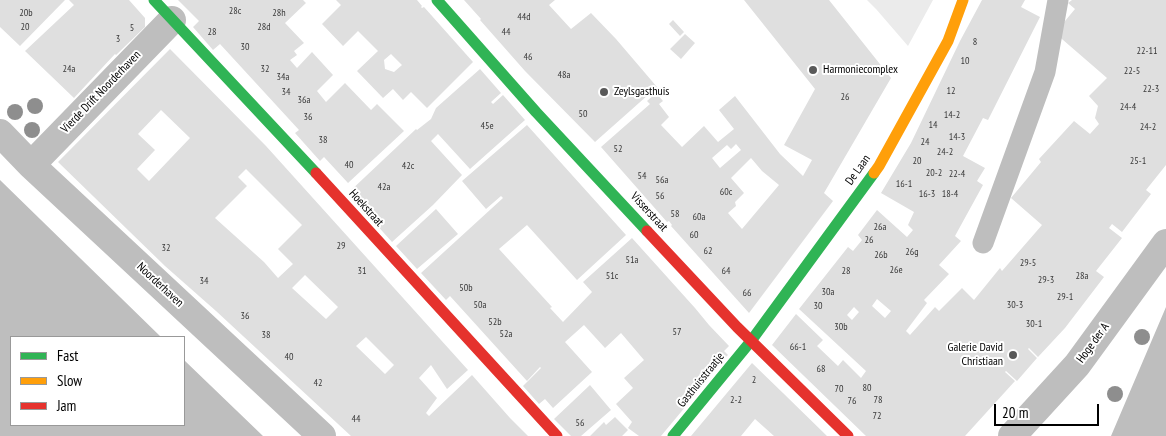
<!DOCTYPE html>
<html>
<head>
<meta charset="utf-8">
<style>
  body { margin:0 }
  #map { position:relative; width:1166px; height:436px; overflow:hidden; background:#fff; font-family:"PT Sans Narrow",sans-serif }
  canvas { display:block }
  .legend { position:absolute; left:10px; top:336px; width:175px; height:90px; box-sizing:border-box; background:#fff; border:1px solid #999; margin:0; padding:6px 9px; list-style:none; font-size:15px; color:#000 }
  .legend li { display:flex; align-items:center; gap:10px; height:25px }
  .legend b { width:25px; border:1px solid #999 }
  .scale { position:absolute; left:994px; top:404px; width:105px; height:22px; box-sizing:border-box; border:2px solid #000; border-top:0; padding-left:6px; font-size:15px; line-height:18px; white-space:nowrap; color:#000; -webkit-text-stroke:4px #fff; paint-order:stroke }
</style>
</head>
<body>
<div id="map">
<canvas width="1166" height="436"></canvas>
<ul class="legend">
<li><b style="height:6px;background:#30b455"></b>Fast</li>
<li><b style="height:6px;background:#ff9f0a"></b>Slow</li>
<li><b style="height:6px;background:#e5322d"></b>Jam</li>
</ul>
<div class="scale">20 m</div>
</div>
<script>
const context = document.querySelector('canvas').getContext('2d');
context.lineJoin = 'round';
function paint(path, color) {
  context.fillStyle = color;
  context.fill(path, 'evenodd');
}
function trace(path, color, width, dash) {
  context.strokeStyle = color;
  context.lineWidth = width;
  context.lineCap = dash ? 'butt' : 'round';
  context.setLineDash(dash || []);
  context.stroke(path);
}
function drawText(font, color, halo, rows, align = 'center') {
  context.font = font + ' "PT Sans Narrow",sans-serif';
  context.lineWidth = 4;
  context.setLineDash([]);
  context.textBaseline = 'middle';
  context.strokeStyle = halo;
  context.fillStyle = color;
  for (const [text, x, y, turn = 0] of rows) {
    context.save();
    context.translate(x, y);
    context.rotate((+turn || 0) * Math.PI / 180);
    context.textAlign = isNaN(turn) ? turn : align;
    if (halo) context.strokeText(text, 0, 0);
    context.fillText(text, 0, 0);
    context.restore();
  }
}
paint(new Path2D(`
  M 867,0 L 933,0 L 908,46 L 876,9 Z`), '#ebebeb');
paint(new Path2D(`
  M 0,180 L 161,337 L 11,337 L 11,425 L 184,425 L 184,360 L 263,436 L 0,436 Z
  M 1166,307 L 1166,436 L 1111,436 Z`), '#bebebe');
paint(new Path2D(`
  M 0,0 L 65,0 L 20,46 L 0,27 Z
  M 69,0 L 129,0 L 145,18 L 145,27 L 116,55 L 115,54 L 74,98 L 25,51 L 74,5 Z
  M 178,0 L 303,0 L 306,3 L 285,23 L 304,43 L 294,51 L 297,55 L 290,60 L 297,68 L 312,52 L 333,75 L 317,91 L 326,102 L 345,83 L 371,110 L 377,104 L 404,131 L 348,183 L 324,157 L 320,161 L 295,133 L 299,130 L 220,44 L 213,50 L 193,27 L 199,21 Z
  M 336,0 L 417,0 L 422,6 L 421,7 L 422,8 L 424,7 L 473,62 L 427,108 L 411,92 L 403,100 L 393,89 L 383,98 L 357,71 L 378,51 L 358,31 L 343,46 L 322,24 L 341,5 ZM 391,54 L 402,65 L 394,72 L 385,69 L 384,60 Z
  M 464,0 L 555,0 L 549,5 L 571,29 L 591,13 L 616,39 L 657,87 L 595,142 L 525,71 L 480,20 L 481,19 Z
  M 744,0 L 829,0 L 891,78 L 824,193 L 833,201 L 749,313 L 671,226 L 672,225 L 669,221 L 667,222 L 601,147 L 650,104 L 647,101 L 656,93 L 663,101 L 659,104 L 669,117 L 661,125 L 682,147 L 704,126 L 718,142 L 734,129 L 719,110 L 735,96 L 780,154 L 803,176 L 812,160 L 784,145 L 815,89 ZM 736,144 L 741,150 L 720,168 L 712,158 L 727,145 L 731,149 ZM 751,158 L 762,171 L 779,185 L 742,229 L 728,213 L 736,206 L 735,202 L 744,193 L 731,178 Z
  M 982,0 L 1025,0 L 1021,7 L 1040,17 L 988,120 L 983,118 L 963,156 L 985,168 L 977,181 L 983,185 L 955,236 L 961,241 L 939,265 L 949,274 L 924,300 L 927,303 L 906,331 L 910,335 L 935,307 L 939,311 L 962,288 L 974,300 L 1000,268 L 1002,271 L 1042,225 L 1011,198 L 1041,162 L 1039,159 L 1074,121 L 1090,134 L 1099,124 L 1095,118 L 1098,106 L 1089,96 L 1107,78 L 1055,33 L 1075,9 L 1068,3 L 1072,0 L 1166,0 L 1166,165 L 1146,190 L 1151,194 L 1122,232 L 1112,224 L 1109,228 L 1122,238 L 1096,271 L 1104,277 L 1065,328 L 1038,357 L 1029,348 L 1028,349 L 1037,358 L 1017,381 L 1006,371 L 1005,372 L 1015,381 L 965,436 L 866,436 L 772,345 L 796,314 L 823,340 L 817,346 L 838,366 L 843,360 L 861,378 L 866,371 L 799,309 L 848,247 L 853,251 L 862,240 L 858,235 L 877,210 L 907,237 L 913,230 L 908,225 L 914,212 L 881,193 L 911,143 L 960,41 ZM 877,299 L 891,311 L 885,318 L 872,306 ZM 854,307 L 859,312 L 852,320 L 847,315 Z
  M 673,20 L 684,32 L 680,36 L 669,24 Z
  M 685,34 L 695,43 L 681,59 L 670,49 Z
  M 170,49 L 266,146 L 468,370 L 447,389 L 431,365 L 419,378 L 437,398 L 426,413 L 429,416 L 472,375 L 510,418 L 528,436 L 351,436 L 216,311 L 165,266 L 58,162 ZM 161,110 L 190,138 L 149,181 L 137,169 L 155,150 L 138,134 ZM 246,169 L 302,225 L 278,249 L 293,264 L 278,278 L 264,262 L 215,218 L 247,186 L 238,177 ZM 305,275 L 338,307 L 326,319 L 292,288 ZM 366,337 L 394,365 L 385,374 L 356,346 Z
  M 480,69 L 501,93 L 491,102 L 493,104 L 503,95 L 525,120 L 470,169 L 438,134 L 431,141 L 462,175 L 433,205 L 392,242 L 348,193 L 416,129 L 417,130 L 431,119 L 436,108 Z
  M 527,125 L 626,235 L 577,280 L 527,225 L 499,249 L 552,307 L 550,308 L 563,322 L 592,292 L 583,282 L 632,238 L 695,308 L 709,325 L 729,346 L 724,351 L 728,355 L 685,394 L 691,400 L 661,436 L 639,436 L 628,428 L 632,422 L 616,404 L 633,388 L 624,378 L 644,360 L 621,333 L 605,348 L 584,325 L 565,342 L 592,372 L 553,408 L 545,399 L 539,404 L 523,386 L 541,368 L 540,367 L 527,381 L 450,296 L 446,300 L 421,273 L 503,198 L 501,196 L 486,209 L 462,181 Z
  M 436,209 L 458,234 L 417,269 L 396,246 Z
  M 752,363 L 783,393 L 827,436 L 774,436 L 755,419 L 741,436 L 691,436 Z
  M 590,385 L 611,410 L 581,436 L 571,436 L 554,419 Z
  M 615,417 L 628,430 L 622,436 L 590,436 L 604,422 L 606,425 Z`), '#dfdfdf');
trace(new Path2D(`
  M 983,243 L 1045,72 L 1058,0`), '#bebebe', 21);
trace(new Path2D(`
  M 0,133 L 31,165 L 322,436
  M 31,165 L 172,20
  M 1012,436 L 1077,365 L 1166,243`), '#bebebe', 28);
trace(new Path2D(`
  M 154,0 L 316,173
  M 437,0 L 536,112 L 647,231
  M 673,436 L 751,341 L 874,173`), '#30b455', 11);
trace(new Path2D(`
  M 874,173 L 879,166 L 948,41 L 963,0`), '#ff9f0a', 11);
trace(new Path2D(`
  M 316,173 L 557,436
  M 647,231 L 737,327 L 848,436`), '#e5322d', 11);
context.fillStyle = '#8e8e8e';
for (const [x, y] of [
  [35,106],
  [15,112],
  [32,130],
  [1142,337],
  [1115,394]
]) {
  context.beginPath();
  context.arc(x, y, 8, 0, 2 * Math.PI);
  context.fill();
}
for (const [x, y, r, color] of [
  [813,70,5,"#595959"],
  [604,92,5,"#595959"],
  [1013,355,5,"#595959"]
]) {
  const dot = new Path2D();
  dot.arc(x, y, r, 0, 2 * Math.PI);
  context.fillStyle = color;
  context.fill(dot);
  trace(dot, '#fff', 2);
}
drawText('10px', '#383838', null, [
  ["28c",235,11],
  ["20b",26,13],
  ["28h",279,13],
  ["44d",524,17],
  ["20",25,27],
  ["28d",264,27],
  ["5",132,28],
  ["28",212,32],
  ["44",506,32],
  ["3",118,39],
  ["8",975,42],
  ["30",245,47],
  ["22-11",1147,51],
  ["46",528,57],
  ["10",965,61],
  ["24a",69,69],
  ["32",265,69],
  ["22-5",1132,71],
  ["48a",564,75],
  ["34a",283,77],
  ["22-3",1151,89],
  ["12",951,91],
  ["34",286,92],
  ["26",845,97],
  ["36a",304,100],
  ["24-4",1128,107],
  ["50",583,114],
  ["14-2",952,115],
  ["36",308,117],
  ["14",933,125],
  ["45e",487,126],
  ["24-2",1148,127],
  ["14-3",957,137],
  ["38",323,140],
  ["24",925,142],
  ["52",618,149],
  ["24-2",945,152],
  ["20",917,161],
  ["25-1",1138,161],
  ["40",349,165],
  ["42c",408,166],
  ["20-2",934,173],
  ["22-4",957,174],
  ["54",642,176],
  ["56a",662,180],
  ["16-1",904,184],
  ["42a",384,187],
  ["60c",726,192],
  ["16-3",927,194],
  ["18-4",950,194],
  ["56",660,196],
  ["58",675,214],
  ["60a",699,217],
  ["26a",880,227],
  ["60",694,235],
  ["26",869,240],
  ["29",341,246],
  ["32",166,248],
  ["62",708,251],
  ["26g",912,252],
  ["26b",881,255],
  ["51a",632,260],
  ["29-5",1028,263],
  ["26e",896,270],
  ["31",362,271],
  ["64",726,271],
  ["28",846,271],
  ["51c",612,276],
  ["28a",1082,276],
  ["29-3",1046,280],
  ["34",204,281],
  ["50b",466,288],
  ["30a",828,292],
  ["66",747,293],
  ["29-1",1065,297],
  ["50a",480,305],
  ["30-3",1015,305],
  ["30",818,306],
  ["36",245,316],
  ["52b",495,322],
  ["30-1",1034,324],
  ["30b",841,327],
  ["57",677,332],
  ["52a",506,334],
  ["38",266,335],
  ["66-1",798,347],
  ["40",289,357],
  ["68",821,369],
  ["2",754,380],
  ["42",318,383],
  ["80",867,388],
  ["70",839,389],
  ["2-2",736,400],
  ["78",878,400],
  ["76",852,401],
  ["72",877,416],
  ["44",356,419],
  ["56",580,423]
]);
drawText('12px', '#000', '#fff', [
  ["Harmoniecomplex",823,70],
  ["Zeylsgasthuis",614,92],
  ["Galerie David",1003,348,"right"],
  ["Christiaan",1003,362,"right"]
], 'left');
drawText('12px', '#000', '#fff', [
  ["Vierde Drift Noorderhaven",101,92,-46],
  ["De Laan",858,170,-55],
  ["Hoekstraat",366,208,48],
  ["Visserstraat",649,212,47],
  ["Noorderhaven",160,285,43],
  ["Hoge der A",1093,343,-54],
  ["Gasthuisstraatje",701,380,-51]
]);
</script>
</body>
</html>
